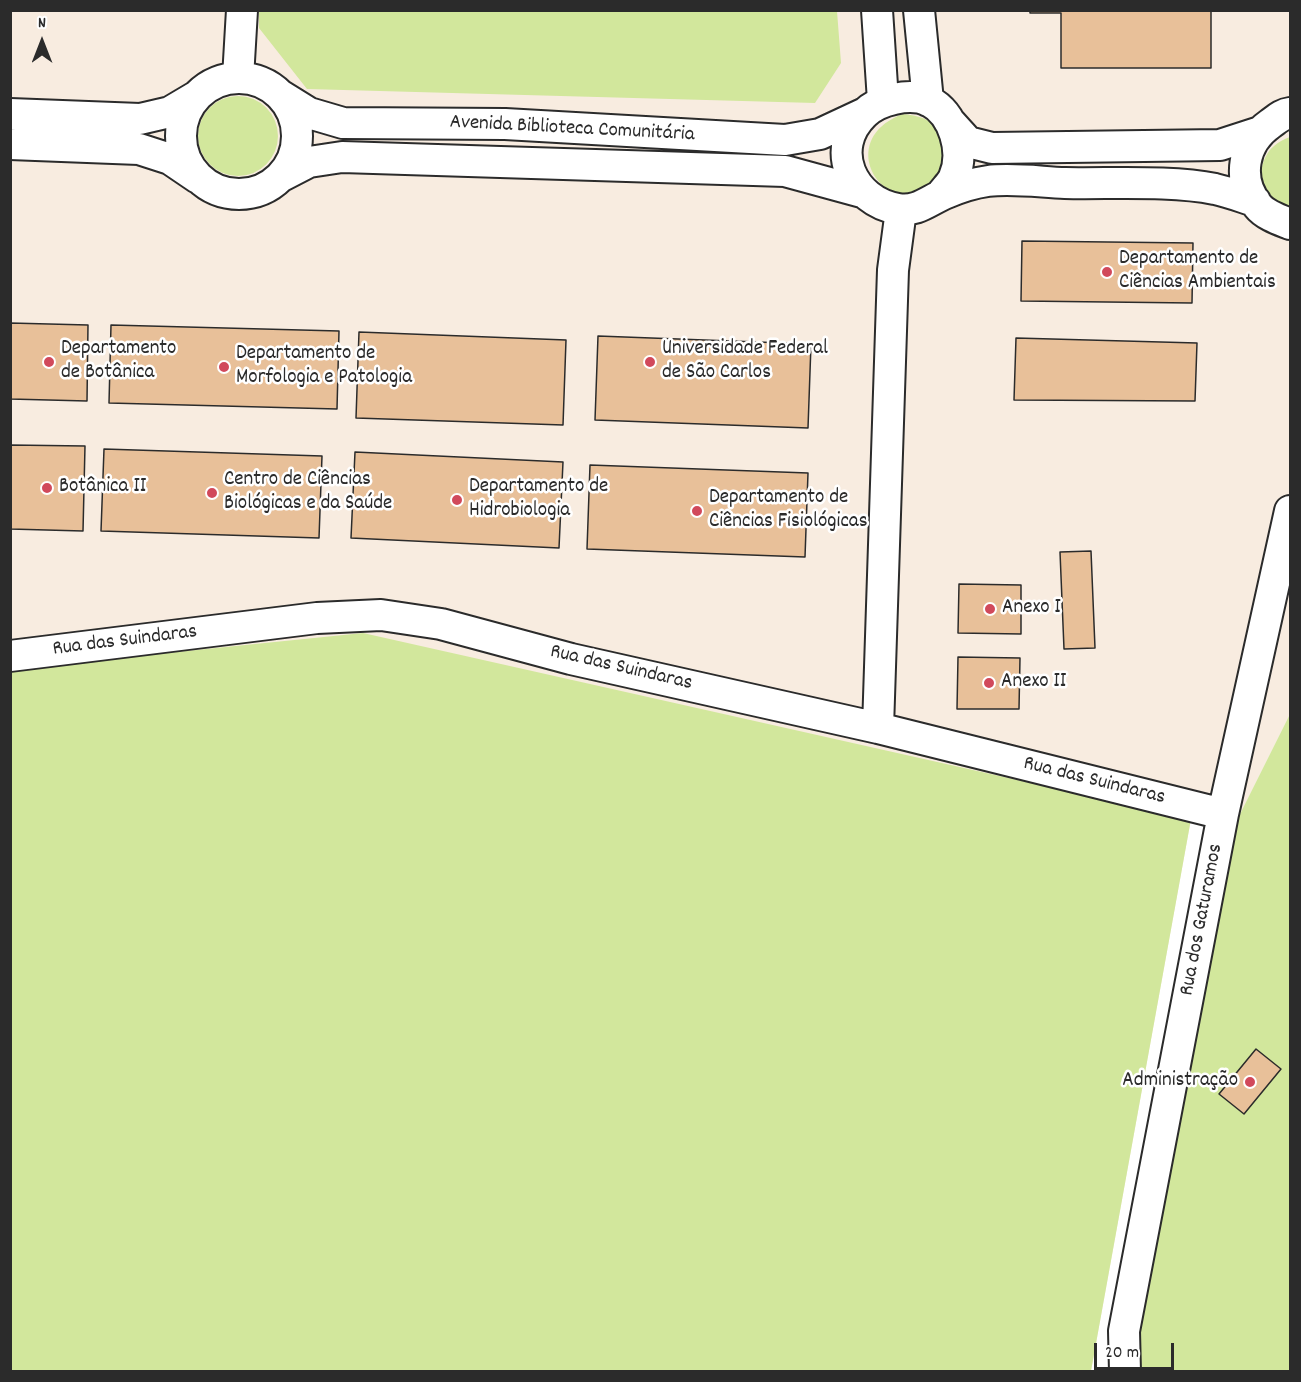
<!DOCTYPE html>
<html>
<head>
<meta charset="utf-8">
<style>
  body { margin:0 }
  #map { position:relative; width:1301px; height:1382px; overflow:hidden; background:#fff; font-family:Dekko,sans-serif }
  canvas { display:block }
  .frame { position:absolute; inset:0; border:12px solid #2b2b2b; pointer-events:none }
  .north { position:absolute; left:12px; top:12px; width:60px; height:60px; -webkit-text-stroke:4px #fff; paint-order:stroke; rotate:0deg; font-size:16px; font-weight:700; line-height:24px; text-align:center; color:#2b2b2b }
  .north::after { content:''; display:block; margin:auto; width:21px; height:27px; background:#2b2b2b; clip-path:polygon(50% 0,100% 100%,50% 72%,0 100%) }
  .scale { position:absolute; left:1094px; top:1343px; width:80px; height:27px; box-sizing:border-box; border:3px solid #2b2b2b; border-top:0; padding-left:8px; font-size:18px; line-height:21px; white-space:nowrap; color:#2b2b2b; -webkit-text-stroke:4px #fff; paint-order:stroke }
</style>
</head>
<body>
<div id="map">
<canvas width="1301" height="1382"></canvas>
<div class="frame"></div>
<div class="north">N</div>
<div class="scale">20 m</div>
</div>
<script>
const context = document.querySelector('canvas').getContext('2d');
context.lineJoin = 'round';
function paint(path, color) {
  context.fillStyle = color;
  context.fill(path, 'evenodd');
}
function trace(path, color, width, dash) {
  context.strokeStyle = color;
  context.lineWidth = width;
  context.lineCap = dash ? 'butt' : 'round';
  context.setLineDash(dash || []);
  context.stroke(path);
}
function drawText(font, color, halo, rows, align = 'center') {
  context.font = font + ' Dekko,sans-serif';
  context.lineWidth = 5;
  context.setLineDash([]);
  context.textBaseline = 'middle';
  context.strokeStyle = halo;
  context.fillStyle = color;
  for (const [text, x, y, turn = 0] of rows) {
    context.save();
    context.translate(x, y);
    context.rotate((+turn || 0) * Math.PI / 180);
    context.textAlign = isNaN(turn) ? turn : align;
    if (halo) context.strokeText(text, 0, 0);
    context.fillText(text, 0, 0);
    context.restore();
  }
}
paint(new Path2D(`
  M 10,11 L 1290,11 L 1290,714 L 1233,828 L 1191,819 L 1091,1371 L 11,1371 Z`), '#f8ece0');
paint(new Path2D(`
  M 259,11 L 837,11 L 841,63 L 815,103 L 307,89 L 259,28 Z
  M198 136a40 40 0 1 1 80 0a40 40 0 1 1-80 0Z
  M 903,114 C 938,118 938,128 949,158 C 944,167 937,185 928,189 C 880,216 835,139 903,114 Z
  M 1290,137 L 1290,215 L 1261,190 C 1259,164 1265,146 1290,137 Z
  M 363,633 L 1191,819 L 1091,1371 L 11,1371 L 10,669 Z
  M 1290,714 L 1290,1371 L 1119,1372 L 1233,828 Z`), '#d2e79c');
const building = new Path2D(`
  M 1030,10 L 1211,10 L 1211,68 L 1061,68 L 1061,13 L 1030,13 Z
  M 1022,241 L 1193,243 L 1192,303 L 1021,301 Z
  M 10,323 L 88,325 L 87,401 L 10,399 Z
  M 111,325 L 339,331 L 337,409 L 109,403 Z
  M 359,332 L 566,340 L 563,425 L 356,418 Z
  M 598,336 L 811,344 L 808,428 L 595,420 Z
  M 1016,338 L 1197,343 L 1195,401 L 1014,400 Z
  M 10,445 L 85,446 L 83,531 L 10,529 Z
  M 104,449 L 322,456 L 319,538 L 101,531 Z
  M 355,452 L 563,462 L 559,548 L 351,538 Z
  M 590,465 L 808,473 L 805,557 L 587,549 Z
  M 1091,551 L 1095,648 L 1064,649 L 1060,552 Z
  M 959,584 L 1021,585 L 1021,634 L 958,633 Z
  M 958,657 L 1020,658 L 1019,709 L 957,709 Z
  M 1256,1049 L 1281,1069 L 1244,1114 L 1219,1094 Z`);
paint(building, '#e8c099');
trace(building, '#2b2b2b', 1.5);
const minor = new Path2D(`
  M 877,10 L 883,101
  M 919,10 L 928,101
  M 238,78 L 242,10
  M181 136a58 58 0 1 1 116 0a58 58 0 1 1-116 0Z
  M 280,95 L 309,113 L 343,123 L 505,124 L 785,140 L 820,134 L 865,113
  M 1290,113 C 1282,114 1277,119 1270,124 C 1243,143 1236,179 1258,206 C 1265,215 1280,220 1290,224
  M 10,114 L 140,119 L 170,112 L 197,96
  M 949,121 L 968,142 L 992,148 L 1220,145 L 1257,133
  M 10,144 L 139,149 L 170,159 L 198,178
  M 280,177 L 309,162 L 342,157 L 785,171 L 862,192
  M 941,195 C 945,189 952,183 954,177 C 965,152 954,114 929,101 C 910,92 878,100 864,114 C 828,149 852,201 898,209 C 917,212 928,201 944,194 C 958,188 973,183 988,181 C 1012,178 1040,182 1065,183 C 1111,184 1171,180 1215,189 C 1228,192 1242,197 1255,201
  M 10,656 L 317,618 L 381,615 L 441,624 L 571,659 L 878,728 L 1223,814
  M 878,728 L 893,270 L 901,210
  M 1125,1372 L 1124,1331 L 1223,814 L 1290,511`);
trace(minor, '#2b2b2b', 34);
trace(minor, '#fff', 30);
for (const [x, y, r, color] of [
  [1107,272,6,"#d1495b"],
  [49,362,6,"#d1495b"],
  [650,362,6,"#d1495b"],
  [224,367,6,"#d1495b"],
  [47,488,6,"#d1495b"],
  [212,493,6,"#d1495b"],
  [457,500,6,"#d1495b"],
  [697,511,6,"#d1495b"],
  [990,609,6,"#d1495b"],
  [989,683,6,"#d1495b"],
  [1250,1082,6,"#d1495b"]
]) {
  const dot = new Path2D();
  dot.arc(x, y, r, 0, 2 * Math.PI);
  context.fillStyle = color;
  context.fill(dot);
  trace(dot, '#fff', 2);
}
drawText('21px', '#2b2b2b', '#fff', [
  ["Avenida Biblioteca Comunitária",572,130,3],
  ["Rua das Suindaras",125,642,-7],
  ["Rua das Suindaras",621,669,13],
  ["Rua das Suindaras",1094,782,14],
  ["Rua dos Gaturamos",1203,920,-79]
]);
drawText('21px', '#2b2b2b', '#fff', [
  ["Departamento de",1119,260],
  ["Ciências Ambientais",1119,284],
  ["Departamento",61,350],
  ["de Botânica",61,374],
  ["Universidade Federal",662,350],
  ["de São Carlos",662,374],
  ["Departamento de",236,355],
  ["Morfologia e Patologia",236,379],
  ["Centro de Ciências",224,481],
  ["Biológicas e da Saúde",224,505],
  ["Botânica II",59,488],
  ["Departamento de",469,488],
  ["Hidrobiologia",469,512],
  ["Departamento de",709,499],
  ["Ciências Fisiológicas",709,523],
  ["Anexo I",1002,609],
  ["Anexo II",1001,683],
  ["Administração",1238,1082,"right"]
], 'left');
</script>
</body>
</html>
